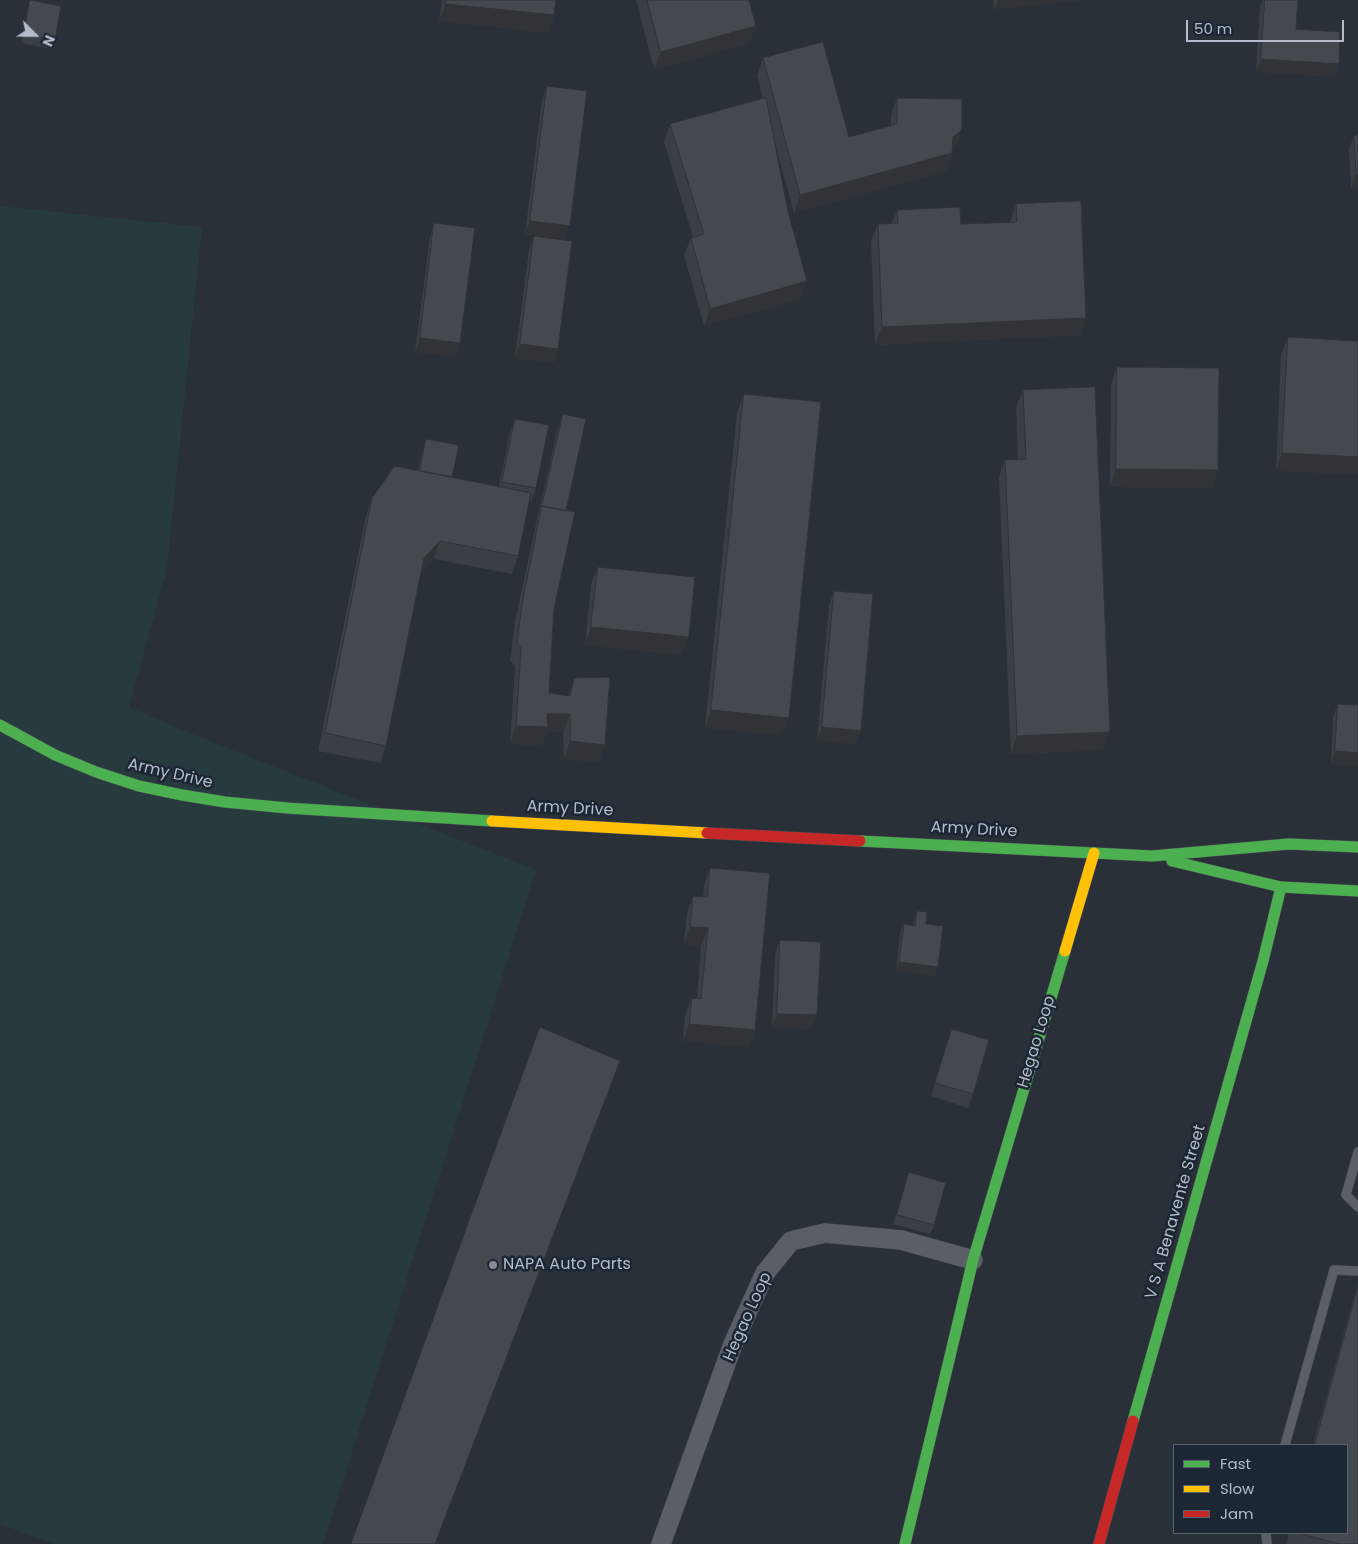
<!DOCTYPE html>
<html>
<head>
<meta charset="utf-8">
<style>
  body { margin:0 }
  #map { position:relative; width:1358px; height:1544px; overflow:hidden; background:#2a3038; font-family:Poppins,sans-serif }
  canvas { display:block }
  .legend { position:absolute; left:1173px; top:1444px; width:175px; height:90px; box-sizing:border-box; background:#1d2633; border:1px solid #59626f; margin:0; padding:6px 9px; list-style:none; font-size:15px; color:#b4bcc9 }
  .legend li { display:flex; align-items:center; gap:10px; height:25px }
  .legend b { width:25px; border:1px solid #59626f }
  .north { position:absolute; left:10px; top:10px; width:50px; height:50px; -webkit-text-stroke:4px #1d2633; paint-order:stroke; rotate:113deg; font-size:14px; font-weight:700; line-height:20px; text-align:center; color:#b4bcc9 }
  .north::after { content:''; display:block; margin:auto; width:18px; height:22px; background:#b4bcc9; clip-path:polygon(50% 0,100% 100%,50% 72%,0 100%) }
  .scale { position:absolute; left:1186px; top:20px; width:158px; height:22px; box-sizing:border-box; border:2px solid #b4bcc9; border-top:0; padding-left:6px; font-size:15px; line-height:18px; white-space:nowrap; color:#b4bcc9; -webkit-text-stroke:4px #1d2633; paint-order:stroke }
</style>
</head>
<body>
<div id="map">
<canvas width="1358" height="1544"></canvas>
<ul class="legend">
<li><b style="height:6px;background:#4caf50"></b>Fast</li>
<li><b style="height:6px;background:#ffc107"></b>Slow</li>
<li><b style="height:6px;background:#c62828"></b>Jam</li>
</ul>
<div class="north">N</div>
<div class="scale">50 m</div>
</div>
<script>
const context = document.querySelector('canvas').getContext('2d');
context.lineJoin = 'round';
function paint(path, color) {
  context.fillStyle = color;
  context.fill(path, 'evenodd');
}
function trace(path, color, width, dash) {
  context.strokeStyle = color;
  context.lineWidth = width;
  context.lineCap = dash ? 'butt' : 'round';
  context.setLineDash(dash || []);
  context.stroke(path);
}
function drawText(font, color, halo, rows, align = 'center') {
  context.font = font + ' Poppins,sans-serif';
  context.lineWidth = 5;
  context.setLineDash([]);
  context.textBaseline = 'middle';
  context.strokeStyle = halo;
  context.fillStyle = color;
  for (const [text, x, y, turn = 0] of rows) {
    context.save();
    context.translate(x, y);
    context.rotate((+turn || 0) * Math.PI / 180);
    context.textAlign = isNaN(turn) ? turn : align;
    if (halo) context.strokeText(text, 0, 0);
    context.fillText(text, 0, 0);
    context.restore();
  }
}
paint(new Path2D(`
  M 0,206 L 202,227 L 167,569 L 129,707 L 202,738 L 536,870 L 323,1544 L 54,1544 L 0,1524 Z`), '#273a3e');
const lane = new Path2D(`
  M 1358,1152 L 1346,1195 L 1358,1207
  M 1285,1445 L 1334,1270 L 1358,1271
  M 1266,1533 L 1267,1544`);
const street = new Path2D(`
  M 661,1544 L 733,1344 L 765,1273 L 791,1241 L 825,1233 L 901,1240 L 973,1260`);
const fast = new Path2D(`
  M 0,725 L 55,755 L 96,772 L 139,786 L 182,795 L 225,802 L 287,808 L 492,821
  M 860,841 L 1152,856 L 1289,844 L 1358,847
  M 1172,861 L 1281,887 L 1358,891
  M 1133,1421 L 1263,961 L 1281,887
  M 905,1544 L 973,1260 L 1065,951`);
const slow = new Path2D(`
  M 492,821 L 707,833
  M 1065,951 L 1094,853`);
const jam = new Path2D(`
  M 707,833 L 860,841
  M 1099,1544 L 1133,1421`);
trace(lane, '#484c53', 10);
trace(street, '#484c53', 20);
trace(fast, '#484c53', 12);
trace(slow, '#484c53', 12);
trace(jam, '#484c53', 12);
trace(lane, '#5a5e66', 9);
trace(street, '#5a5e66', 19);
trace(fast, '#4caf50', 11);
trace(slow, '#ffc107', 11);
trace(jam, '#c62828', 11);
paint(new Path2D(`
  M 30,0 L 55,40 L 52,49 L 21,43 L 27,10 Z
  M 442,0 L 556,0 L 554,15 L 548,33 L 439,21 Z
  M 636,0 L 749,0 L 756,26 L 749,44 L 654,69 Z
  M 993,0 L 1086,0 L 994,9 Z
  M 1263,0 L 1265,0 L 1296,29 L 1339,64 L 1334,77 L 1256,72 L 1260,7 Z
  M 763,58 L 849,137 L 891,126 L 891,115 L 897,98 L 962,130 L 955,148 L 953,150 L 946,171 L 794,213 L 773,136 L 800,299 L 704,326 L 684,255 L 691,238 L 693,237 L 664,142 L 670,124 L 763,98 L 757,76 Z
  M 547,86 L 565,239 L 525,234 L 542,100 Z
  M 1354,136 L 1358,188 L 1351,189 L 1349,149 Z
  M 1016,204 L 1080,335 L 875,345 L 871,242 L 878,224 L 892,223 L 897,210 L 961,224 L 1010,222 Z
  M 434,223 L 456,357 L 415,352 L 430,237 Z
  M 534,236 L 558,349 L 553,363 L 515,358 L 529,250 Z
  M 1288,337 L 1358,341 L 1276,471 L 1281,355 Z
  M 1117,367 L 1218,470 L 1212,488 L 1110,487 L 1111,385 Z
  M 1023,390 L 1110,732 L 1103,750 L 1011,754 L 999,477 L 1005,460 L 1018,459 L 1016,408 Z
  M 744,394 L 782,735 L 705,728 L 737,412 Z
  M 563,414 L 566,511 L 554,609 L 549,693 L 568,696 L 574,678 L 605,745 L 598,762 L 564,759 L 563,732 L 547,732 L 542,745 L 510,744 L 515,666 L 510,661 L 515,622 L 536,524 L 558,427 Z
  M 515,419 L 536,488 L 531,502 L 529,501 L 518,556 L 512,574 L 434,559 L 421,572 L 386,746 L 380,763 L 318,751 L 366,516 L 372,498 L 418,470 L 423,448 L 426,439 L 452,477 L 499,486 L 510,432 Z
  M 598,567 L 682,655 L 585,645 L 591,584 Z
  M 834,591 L 861,731 L 856,744 L 817,741 L 829,605 Z
  M 1338,704 L 1358,705 L 1331,765 L 1333,717 Z
  M 710,868 L 755,1030 L 749,1047 L 683,1041 L 685,1015 L 692,998 L 697,998 L 701,946 L 684,944 L 687,914 L 693,896 L 703,897 L 704,886 Z
  M 917,911 L 926,924 L 934,976 L 896,971 L 900,933 L 904,924 L 913,925 L 914,920 Z
  M 780,940 L 812,1029 L 772,1027 L 775,954 Z
  M 952,1029 L 973,1094 L 968,1108 L 931,1096 L 947,1042 Z
  M 909,1172 L 934,1225 L 930,1234 L 893,1224 Z
  M 1358,1284 L 1358,1544 L 1286,1544 L 1289,1533 L 1347,1533 L 1347,1445 L 1313,1445 L 1354,1296 Z`), '#3a3f45');
paint(new Path2D(`
  M 998,0 L 1086,0 L 994,9 Z
  M 446,4 L 554,15 L 548,33 L 439,21 Z
  M 756,26 L 749,44 L 654,69 L 661,52 Z
  M 1261,59 L 1339,64 L 1334,77 L 1256,72 Z
  M 962,130 L 955,148 L 947,154 L 953,137 Z
  M 952,153 L 946,171 L 794,213 L 800,195 Z
  M 1356,175 L 1358,175 L 1358,188 L 1351,189 Z
  M 530,221 L 570,226 L 565,239 L 525,234 Z
  M 807,281 L 800,299 L 704,326 L 710,309 Z
  M 1086,318 L 1080,335 L 875,345 L 882,327 Z
  M 420,338 L 460,343 L 456,357 L 415,352 Z
  M 520,344 L 558,349 L 553,363 L 515,358 Z
  M 1282,453 L 1358,457 L 1358,475 L 1276,471 Z
  M 1116,469 L 1218,470 L 1212,488 L 1110,487 Z
  M 440,541 L 434,559 L 417,575 L 424,558 Z
  M 591,627 L 689,637 L 682,655 L 585,645 Z
  M 711,710 L 789,718 L 782,735 L 705,728 Z
  M 547,714 L 570,714 L 563,732 L 547,732 L 542,745 L 510,744 L 516,726 Z
  M 822,727 L 861,731 L 856,744 L 817,741 Z
  M 1110,732 L 1103,750 L 1011,754 L 1017,736 Z
  M 570,741 L 605,745 L 598,762 L 564,759 Z
  M 1335,751 L 1358,753 L 1358,766 L 1331,765 Z
  M 690,927 L 708,928 L 701,946 L 684,944 Z
  M 899,962 L 938,967 L 934,976 L 896,971 Z
  M 777,1014 L 817,1015 L 812,1029 L 772,1027 Z
  M 689,1024 L 755,1030 L 749,1047 L 683,1041 Z`), '#303338');
const building = new Path2D(`
  M 30,0 L 61,6 L 55,40 L 24,34 Z
  M 446,0 L 556,0 L 554,15 L 446,4 Z
  M 647,0 L 749,0 L 756,26 L 661,52 Z
  M 1265,0 L 1298,0 L 1296,29 L 1340,32 L 1339,64 L 1261,59 Z
  M 823,42 L 849,137 L 897,124 L 897,98 L 962,99 L 962,130 L 953,137 L 952,153 L 800,195 L 763,58 Z
  M 547,86 L 587,91 L 570,226 L 530,221 Z
  M 766,98 L 788,211 L 807,281 L 710,309 L 691,238 L 704,234 L 670,124 Z
  M 1358,135 L 1358,175 L 1356,175 L 1354,136 Z
  M 1081,201 L 1086,318 L 882,327 L 878,224 L 898,223 L 897,210 L 960,207 L 961,224 L 1017,222 L 1016,204 Z
  M 434,223 L 475,228 L 460,343 L 420,338 Z
  M 534,236 L 572,241 L 558,349 L 520,344 Z
  M 1288,337 L 1358,341 L 1358,457 L 1282,453 Z
  M 1117,367 L 1219,368 L 1218,470 L 1116,469 Z
  M 1095,387 L 1110,732 L 1017,736 L 1005,460 L 1026,459 L 1023,390 Z
  M 744,394 L 821,402 L 789,718 L 711,710 Z
  M 563,414 L 586,419 L 566,511 L 542,506 Z
  M 515,419 L 549,425 L 536,488 L 502,482 Z
  M 426,439 L 459,445 L 452,477 L 420,471 Z
  M 395,466 L 531,493 L 518,556 L 440,541 L 424,558 L 386,746 L 325,733 L 372,498 Z
  M 542,506 L 575,512 L 554,609 L 549,693 L 570,696 L 574,678 L 610,677 L 605,745 L 570,741 L 570,714 L 547,714 L 548,727 L 516,726 L 521,648 L 517,643 L 522,604 Z
  M 598,567 L 695,577 L 689,637 L 591,627 Z
  M 834,591 L 873,594 L 861,731 L 822,727 Z
  M 1338,704 L 1358,705 L 1358,753 L 1335,751 Z
  M 710,868 L 770,873 L 755,1030 L 689,1024 L 692,998 L 701,999 L 708,928 L 690,927 L 693,896 L 707,897 Z
  M 917,911 L 927,912 L 926,924 L 943,926 L 938,967 L 899,962 L 904,924 L 915,926 Z
  M 780,940 L 821,942 L 817,1015 L 777,1014 Z
  M 540,1027 L 620,1061 L 435,1544 L 351,1544 Z
  M 952,1029 L 989,1040 L 973,1094 L 935,1083 Z
  M 909,1172 L 946,1183 L 934,1225 L 897,1215 Z
  M 1358,1286 L 1358,1544 L 1340,1544 L 1298,1533 L 1347,1533 L 1347,1445 L 1315,1445 Z`);
paint(building, '#444950');
trace(building, '#303338', 1);
for (const [x, y, r, color] of [
  [493,1265,5,"#848b96"]
]) {
  const dot = new Path2D();
  dot.arc(x, y, r, 0, 2 * Math.PI);
  context.fillStyle = color;
  context.fill(dot);
  trace(dot, '#1d2633', 2);
}
drawText('16px', '#b4bcc9', '#1d2633', [
  ["Army Drive",170,774,13],
  ["Army Drive",570,809,3],
  ["Army Drive",974,830,3],
  ["Hegao Loop",1037,1042,-73],
  ["V S A Benavente Street",1176,1212,-74],
  ["Hegao Loop",748,1317,-66]
]);
drawText('16px', '#b4bcc9', '#1d2633', [
  ["NAPA Auto Parts",503,1265]
], 'left');
</script>
</body>
</html>
